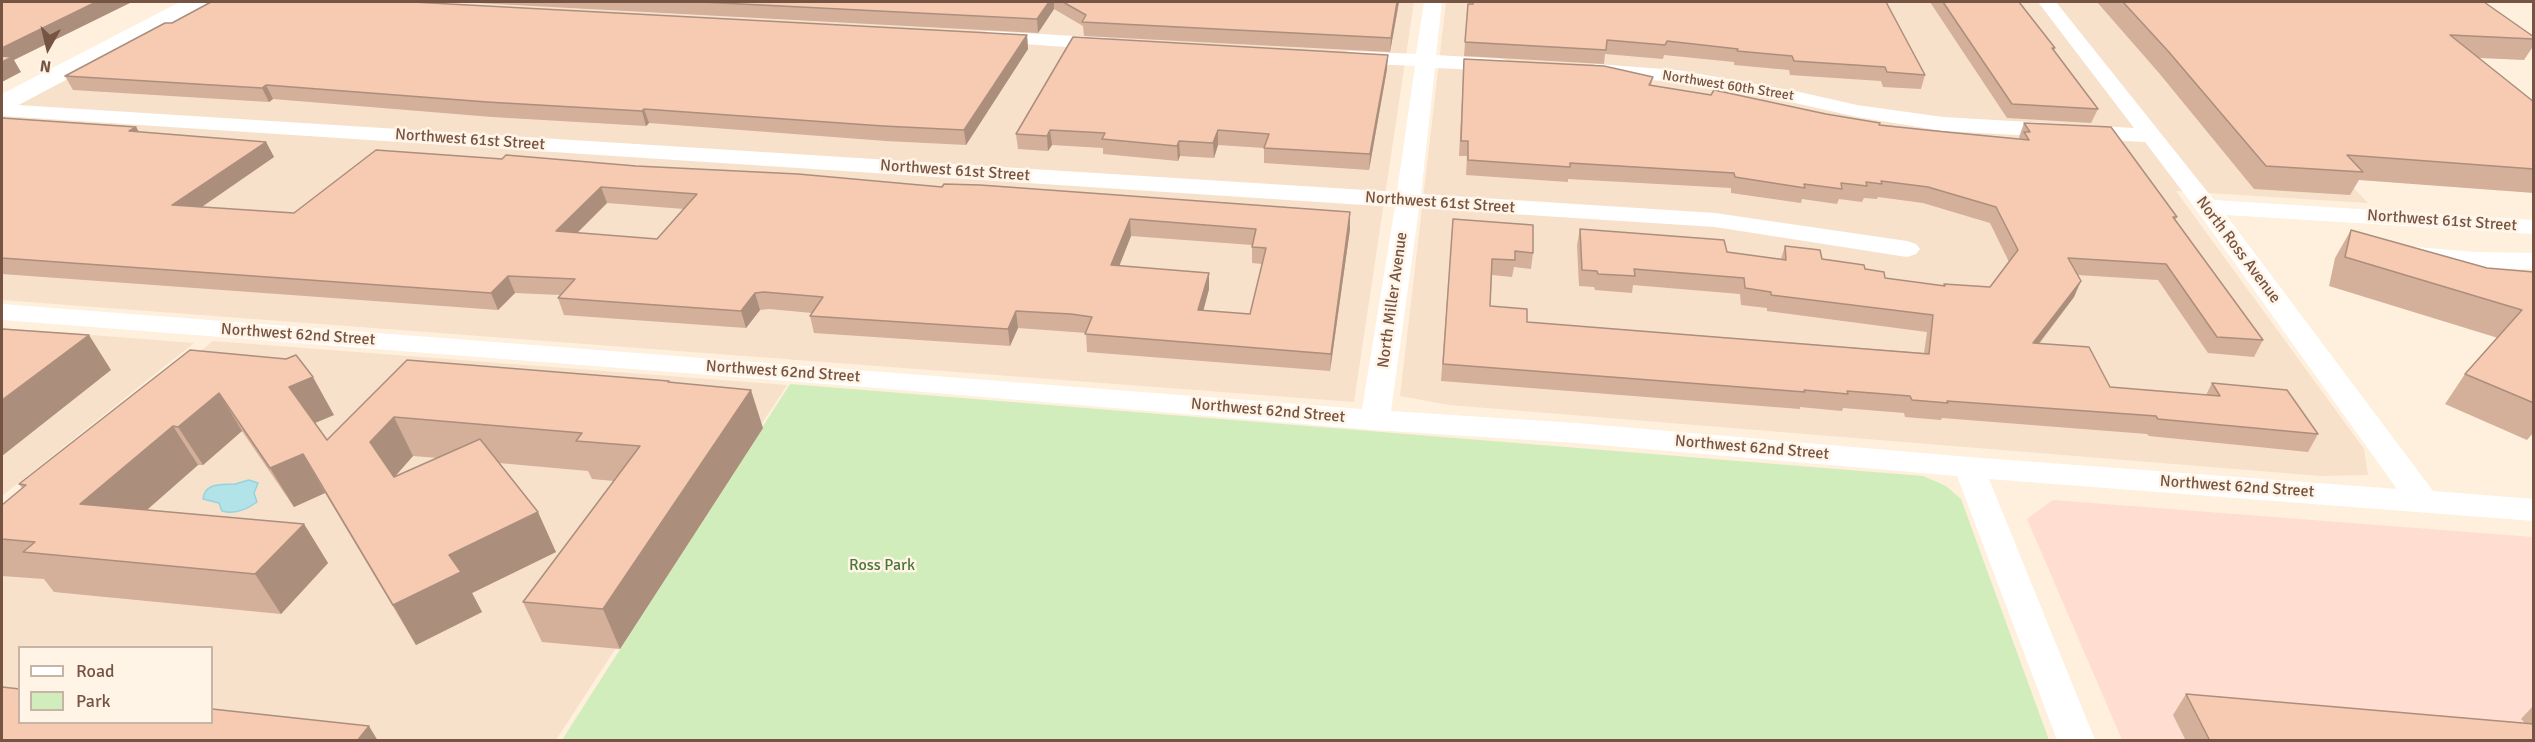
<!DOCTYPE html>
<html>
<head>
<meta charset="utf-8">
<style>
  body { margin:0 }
  #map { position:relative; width:2535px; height:742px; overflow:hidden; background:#fef0dd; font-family:Signika,sans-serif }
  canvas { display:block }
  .frame { position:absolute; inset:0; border:3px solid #765444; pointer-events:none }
  .legend { position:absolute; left:18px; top:646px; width:195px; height:78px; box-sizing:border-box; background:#fff4e6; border:2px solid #c8b4a5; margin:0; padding:8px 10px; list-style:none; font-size:18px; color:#765444 }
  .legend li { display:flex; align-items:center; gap:12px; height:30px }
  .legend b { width:30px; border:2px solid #c8b4a5 }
  .north { position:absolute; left:18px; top:18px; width:60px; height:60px; -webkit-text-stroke:4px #fff4e6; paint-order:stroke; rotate:188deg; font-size:16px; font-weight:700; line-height:24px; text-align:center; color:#765444 }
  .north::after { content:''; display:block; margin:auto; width:21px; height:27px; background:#765444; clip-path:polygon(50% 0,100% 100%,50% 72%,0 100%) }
</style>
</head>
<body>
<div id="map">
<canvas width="2535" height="742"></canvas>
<div class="frame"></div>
<ul class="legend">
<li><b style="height:8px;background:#fff"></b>Road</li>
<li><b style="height:16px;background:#d1edbb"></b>Park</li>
</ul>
<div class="north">N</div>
</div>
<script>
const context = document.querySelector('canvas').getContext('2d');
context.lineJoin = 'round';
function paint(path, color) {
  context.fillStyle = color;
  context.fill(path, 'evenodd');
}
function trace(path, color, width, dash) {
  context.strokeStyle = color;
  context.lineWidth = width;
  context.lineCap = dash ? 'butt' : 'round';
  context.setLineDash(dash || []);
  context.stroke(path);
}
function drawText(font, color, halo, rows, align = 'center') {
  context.font = font + ' Signika,sans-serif';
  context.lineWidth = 5;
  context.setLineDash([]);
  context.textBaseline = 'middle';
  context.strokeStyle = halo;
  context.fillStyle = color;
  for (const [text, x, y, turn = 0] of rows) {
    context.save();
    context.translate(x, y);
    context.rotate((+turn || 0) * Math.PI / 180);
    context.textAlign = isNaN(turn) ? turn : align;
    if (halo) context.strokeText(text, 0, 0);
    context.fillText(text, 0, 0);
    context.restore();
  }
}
paint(new Path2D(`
  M 209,2 L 1414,2 L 1354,402 L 2,300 L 2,111 Z
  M 1446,2 L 2177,2 L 2368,203 L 2176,191 L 2364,449 L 2368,475 L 2321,476 L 1449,405 L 1400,396 Z
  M 2,328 L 194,343 L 2,496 Z
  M 213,341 L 787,385 L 556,740 L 2,740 L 2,509 ZM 20,648 L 212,648 L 212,722 L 20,722 Z`), '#f7e1cb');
paint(new Path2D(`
  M 2053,500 L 2533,537 L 2533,740 L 2122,740 L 2027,519 Z`), '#ffddd1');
paint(new Path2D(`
  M 790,384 L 1923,476 L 1946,486 L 1961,499 L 2049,740 L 562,740 Z`), '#d1edbb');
const water = new Path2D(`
  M 249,480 L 258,483 L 254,493 L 257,502 C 246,510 235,515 222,511 L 219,503 L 203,499 C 205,482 222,485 235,484 C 239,483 244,481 249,480 Z`);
paint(water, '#b1e3e9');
trace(water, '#96d3dc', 1.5);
paint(new Path2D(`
  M 1424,2 L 1442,2 L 1436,55 L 1502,59 L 1509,61 L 1512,65 L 1509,69 L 1502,71 L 1435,68 L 1421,194 L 1715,213 L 1907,241 L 1916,244 L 1920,249 L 1916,254 L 1907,257 L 1715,227 L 1419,208 L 1391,411 L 1576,423 L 1969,457 L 2397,489 L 2198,212 L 2145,142 L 1943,131 L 1857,117 L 1795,103 L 1677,82 L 1596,76 L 1589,74 L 1586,70 L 1589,66 L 1596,64 L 1677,70 L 1795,91 L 1857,105 L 1943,117 L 2134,128 L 2038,2 L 2056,2 L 2214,200 L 2534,220 L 2534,234 L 2226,215 L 2433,491 L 2534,499 L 2534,521 L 1989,479 L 2095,740 L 2057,740 L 1957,476 L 1576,443 L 1375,430 L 877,388 L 2,320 L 2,304 L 1362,409 L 1395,207 L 2,116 L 2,104 L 1397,192 L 1415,66 L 1350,63 L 1343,61 L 1340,57 L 1343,53 L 1350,51 L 1416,54 Z
  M 988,31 L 1109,38 L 1116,40 L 1119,44 L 1116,48 L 1109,50 L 981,41 L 978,37 L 981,33 Z
  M 2416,247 L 2474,252 L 2534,253 L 2534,269 L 2474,268 L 2407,260 L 2403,255 L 2407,250 Z`), '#fff');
paint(new Path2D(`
  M 180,2 L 207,2 L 204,7 L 11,109 L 2,111 L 2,94 Z`), '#fff');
paint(new Path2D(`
  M 458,2 L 1399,2 L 1390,52 L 1084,36 L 1083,26 L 1054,9 L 1038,33 Z
  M 1886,2 L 1925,75 L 1921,89 L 1883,87 L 1881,81 L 1790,75 L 1789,70 L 1734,65 L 1734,62 L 1664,55 L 1663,59 L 1605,54 L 1604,64 L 1464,56 L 1468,4 Z
  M 1930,2 L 2019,2 L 2055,48 L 2054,50 L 2098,109 L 2091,123 L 2007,118 Z
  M 2097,2 L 2484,2 L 2534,37 L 2534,45 L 2524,60 L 2479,58 L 2534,102 L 2534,193 L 2359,180 L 2350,195 L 2254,189 L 2159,73 Z
  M 1027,35 L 1028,49 L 966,145 L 886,141 L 649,123 L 646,126 L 492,117 L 273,99 L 269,102 L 73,90 L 65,76 Z
  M 1464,59 L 1653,77 L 1651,85 L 1879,125 L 2020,139 L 2019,137 L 2024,123 L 2177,217 L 2175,220 L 2263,340 L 2254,357 L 2208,353 L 2158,280 L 2078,275 L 2074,297 L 2039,344 L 2110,387 L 2206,395 L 2212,383 L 2318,434 L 2308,452 L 2149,436 L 2147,434 L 1942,418 L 1941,420 L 1905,417 L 1904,413 L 1843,408 L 1842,411 L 1800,407 L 1800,409 L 1441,381 L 1453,219 L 1533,253 L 1531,269 L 1514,267 L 1512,277 L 1492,275 L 1490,306 L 1527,322 L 1924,353 L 1927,332 L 1767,311 L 1767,308 L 1741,305 L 1740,294 L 1633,285 L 1632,293 L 1595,290 L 1594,287 L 1579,286 L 1577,245 L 1580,229 L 1727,252 L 1781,259 L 1785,246 L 1822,259 L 1865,269 L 1885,278 L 1943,286 L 1944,284 L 1990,287 L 2009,262 L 1990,223 L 1923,203 L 1878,197 L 1877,199 L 1864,198 L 1862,202 L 1839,199 L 1837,204 L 1802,199 L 1801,203 L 1731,193 L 1731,188 L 1568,179 L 1568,182 L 1466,175 L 1467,156 L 1459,156 Z
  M 1387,69 L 1369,170 L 1264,163 L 1264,148 L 1218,145 L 1214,158 L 1180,156 L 1178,161 L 1103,154 L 1103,148 L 1052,145 L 1048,151 L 1018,149 L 1016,134 Z
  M 2,118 L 136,127 L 139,132 L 266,142 L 274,157 L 202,207 L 294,213 L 502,159 L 636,166 L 942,187 L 1350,212 L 1350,229 L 1330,371 L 1087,352 L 1086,333 L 1073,332 L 1018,328 L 1010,346 L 814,333 L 810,316 L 812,313 L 769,309 L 760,310 L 746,328 L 564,315 L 558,298 L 560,295 L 515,293 L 498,310 L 2,274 ZM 607,203 L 684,209 L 657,239 L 577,233 ZM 1131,236 L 1252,245 L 1252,263 L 1262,264 L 1250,314 L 1203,311 L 1209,289 L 1209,273 L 1119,266 Z
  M 2351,230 L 2487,268 L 2534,272 L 2534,432 L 2527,440 L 2445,404 L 2465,374 L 2498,338 L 2329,286 L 2335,258 Z
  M 190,350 L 334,415 L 315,423 L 327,440 L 407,360 L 670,382 L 763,428 L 620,649 L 542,642 L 523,602 L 614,481 L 592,479 L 588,471 L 499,463 L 556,552 L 472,593 L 482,612 L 416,645 L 325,493 L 294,507 L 242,431 L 203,465 L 198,465 L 147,510 L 304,524 L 328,563 L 281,614 L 54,592 L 44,579 L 2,576 L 2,505 L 22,488 L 19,484 ZM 413,456 L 438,458 L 394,477 Z
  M 2186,694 L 2525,723 L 2521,719 L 2534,705 L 2534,741 L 2186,741 L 2173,715 Z`), '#d4af99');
paint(new Path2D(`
  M 96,2 L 132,2 L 14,60 L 21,72 L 2,82 L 2,48 Z
  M 1049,2 L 1054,2 L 1054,9 L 1038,33 L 1037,19 Z
  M 1397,2 L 1399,2 L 1390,52 L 1391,38 Z
  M 1027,35 L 1028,49 L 966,145 L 964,130 Z
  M 1388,55 L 1387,69 L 1369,170 L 1370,154 Z
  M 266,85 L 273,99 L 269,102 L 262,88 Z
  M 644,109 L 649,123 L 646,126 L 642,111 Z
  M 136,127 L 145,143 L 129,131 Z
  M 1050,130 L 1052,145 L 1048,151 L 1047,136 Z
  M 1218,130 L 1218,145 L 1214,158 L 1213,143 Z
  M 1179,141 L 1180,156 L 1178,161 L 1177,146 Z
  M 266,142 L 274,157 L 181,221 L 172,205 Z
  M 601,187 L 607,203 L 562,248 L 556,231 Z
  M 1350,212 L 1350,229 L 1330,371 L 1331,354 Z
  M 1130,219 L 1131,236 L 1113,282 L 1111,265 Z
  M 1209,273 L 1209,289 L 1199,327 L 1198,310 Z
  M 508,276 L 515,293 L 498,310 L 491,293 Z
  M 2081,281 L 2074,297 L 2026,360 L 2033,343 Z
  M 755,293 L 760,310 L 746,328 L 741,311 Z
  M 1016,311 L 1018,328 L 1010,346 L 1008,329 Z
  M 89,335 L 111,370 L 2,456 L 2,400 Z
  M 313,377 L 334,415 L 310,425 L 289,387 Z
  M 751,390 L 763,428 L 620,649 L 603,609 Z
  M 219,393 L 242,431 L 203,465 L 178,427 Z
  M 394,417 L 413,456 L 391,481 L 370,442 Z
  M 173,426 L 198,465 L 109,543 L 80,504 Z
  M 303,454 L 325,493 L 294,507 L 270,468 Z
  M 538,512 L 556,552 L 472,593 L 482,612 L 416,645 L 393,605 L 449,555 Z
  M 304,524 L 328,563 L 281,614 L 255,574 Z
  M 369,726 L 378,741 L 357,741 Z`), '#ac8e7d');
const building = new Path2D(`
  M 2,2 L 96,2 L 2,48 Z
  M 211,2 L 412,2 L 1027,35 L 964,130 L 883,126 L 644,109 L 642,111 L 487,102 L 266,85 L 262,88 L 65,76 L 165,23 L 172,23 Z
  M 702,2 L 1049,2 L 1037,19 Z
  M 1063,2 L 1397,2 L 1391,38 L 1082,22 L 1086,15 Z
  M 1473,2 L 1886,2 L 1925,75 L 1887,72 L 1885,67 L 1794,61 L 1792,56 L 1737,51 L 1738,49 L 1667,41 L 1665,45 L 1607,40 L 1606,50 L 1465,42 L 1468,4 L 1473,4 Z
  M 1943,2 L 2019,2 L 2055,48 L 2052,48 L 2098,109 L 2012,104 Z
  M 2123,2 L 2484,2 L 2534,37 L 2534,39 L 2450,35 L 2534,102 L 2534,169 L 2347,155 L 2363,172 L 2266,166 L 2168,51 Z
  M 1073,37 L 1388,55 L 1370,154 L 1264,148 L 1269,134 L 1218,130 L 1213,143 L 1179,141 L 1177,146 L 1102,139 L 1105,133 L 1050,130 L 1047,136 L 1016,134 Z
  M 2,56 L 12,57 L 2,62 Z
  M 1464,59 L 1604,66 L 1653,77 L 1649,85 L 1711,95 L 1714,90 L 1826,114 L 1880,123 L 1879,125 L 1936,131 L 2029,140 L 2024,132 L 2030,132 L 2024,123 L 2111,127 L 2177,217 L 2173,217 L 2263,340 L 2217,337 L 2166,264 L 2068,258 L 2081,281 L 2033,343 L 2089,347 L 2110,387 L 2220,396 L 2212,383 L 2287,390 L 2318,434 L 2158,419 L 2156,416 L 1947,401 L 1948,403 L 1912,400 L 1910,396 L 1847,391 L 1848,394 L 1804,390 L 1805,392 L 1443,364 L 1453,219 L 1533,225 L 1533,253 L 1515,251 L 1515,260 L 1492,259 L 1490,306 L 1527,309 L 1527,322 L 1929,354 L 1933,315 L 1771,295 L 1771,292 L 1745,288 L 1744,278 L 1634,269 L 1635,276 L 1598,274 L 1597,271 L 1582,270 L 1580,229 L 1724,240 L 1727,252 L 1786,260 L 1785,246 L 1820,250 L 1822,259 L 1864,265 L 1865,269 L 1884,272 L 1885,278 L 1945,286 L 1944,284 L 1990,287 L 2018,250 L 1996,207 L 1928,187 L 1881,181 L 1882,184 L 1866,182 L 1867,186 L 1841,183 L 1842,189 L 1804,184 L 1805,188 L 1735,177 L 1734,173 L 1570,163 L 1570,167 L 1468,160 L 1468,141 L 1461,141 Z
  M 2,118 L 136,127 L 129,131 L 266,142 L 172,205 L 294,213 L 376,150 L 502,159 L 506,155 L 636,166 L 798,174 L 942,187 L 944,184 L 980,185 L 1350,212 L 1331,354 L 1085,334 L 1092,317 L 1071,314 L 1016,311 L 1008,329 L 810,316 L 823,297 L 764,292 L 755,293 L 741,311 L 558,298 L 575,279 L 508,276 L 491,293 L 2,258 ZM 601,187 L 697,194 L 657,239 L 556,231 ZM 1130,219 L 1256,229 L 1252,247 L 1266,248 L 1250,314 L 1198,310 L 1209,273 L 1111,265 Z
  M 2351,230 L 2487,268 L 2534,272 L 2534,403 L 2465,374 L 2522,310 L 2345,257 Z
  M 2,329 L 89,335 L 2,400 Z
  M 190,350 L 286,359 L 296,355 L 313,377 L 289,387 L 327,440 L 407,360 L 669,381 L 668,382 L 751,390 L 603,609 L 523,602 L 640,446 L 576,441 L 582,433 L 394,417 L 370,442 L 394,477 L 480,439 L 538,512 L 449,555 L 461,572 L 393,605 L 303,454 L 270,468 L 219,393 L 178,427 L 173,426 L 80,504 L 304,524 L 255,574 L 23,552 L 35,542 L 2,539 L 2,505 L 26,485 L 19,484 Z
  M 2,687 L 20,689 L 20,723 L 212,723 L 212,709 L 369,726 L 357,741 L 2,741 Z
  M 2186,694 L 2534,724 L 2534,741 L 2210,741 Z`);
paint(building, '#f6cbb2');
trace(building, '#ac8e7d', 1.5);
drawText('14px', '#765444', '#fff4e6', [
  ["Northwest 60th Street",1728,86,9]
]);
drawText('16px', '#765444', '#fff4e6', [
  ["Northwest 61st Street",470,140,4],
  ["Northwest 61st Street",955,171,4],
  ["Northwest 61st Street",1440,203,4],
  ["Northwest 61st Street",2442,221,4],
  ["North Ross Avenue",2238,250,53],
  ["North Miller Avenue",1393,300,-82],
  ["Northwest 62nd Street",298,335,4],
  ["Northwest 62nd Street",783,372,4],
  ["Northwest 62nd Street",1268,411,5],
  ["Northwest 62nd Street",1752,448,5],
  ["Northwest 62nd Street",2237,487,4]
]);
drawText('16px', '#4d7738', '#fff4e6', [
  ["Ross Park",882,566]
]);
</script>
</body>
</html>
